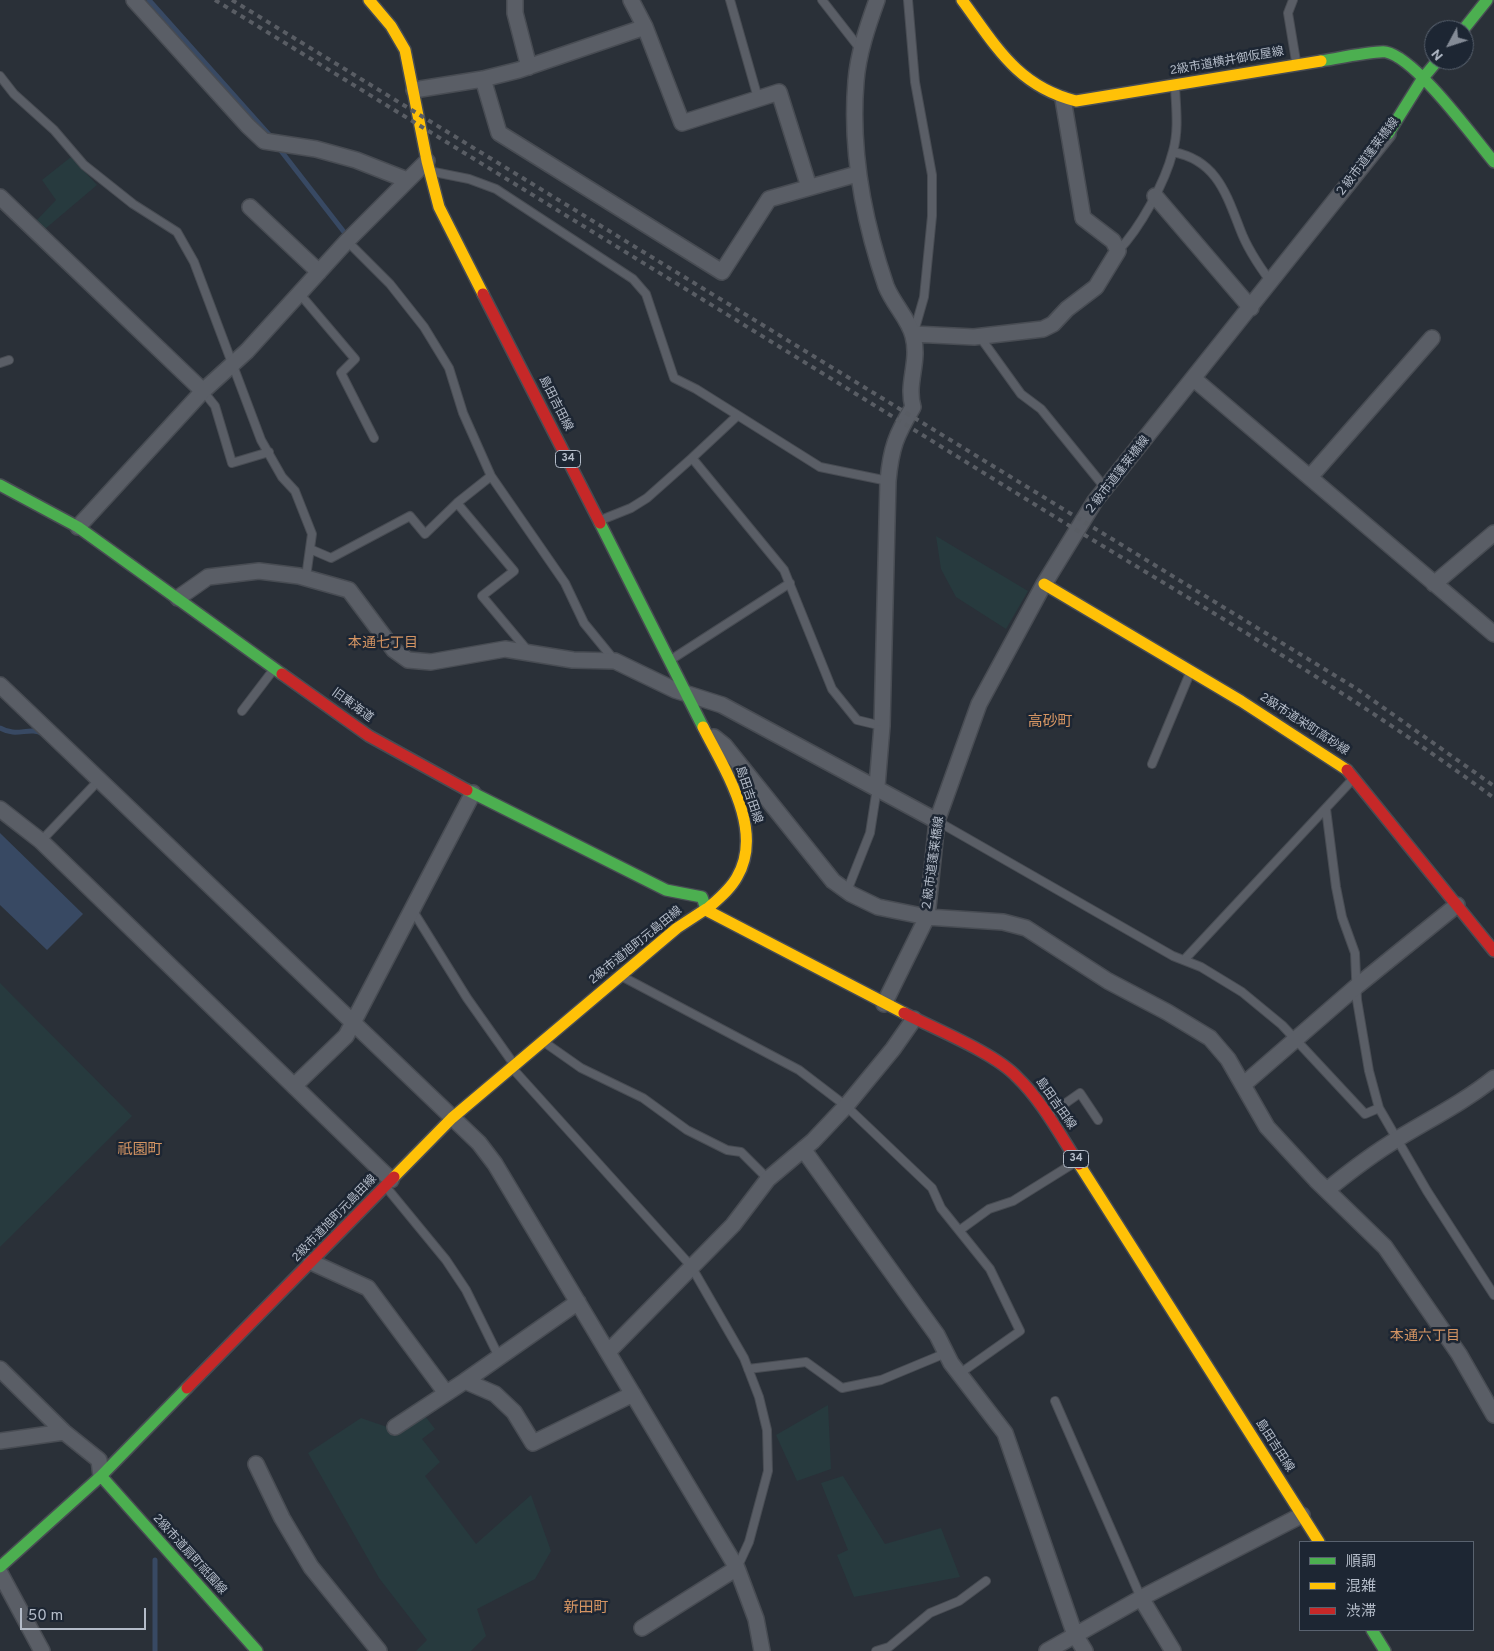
<!DOCTYPE html>
<html>
<head>
<meta charset="utf-8">
<style>
  body { margin:0 }
  #map { position:relative; width:1494px; height:1651px; overflow:hidden; background:#2a3038; font-family:Overpass,"Noto Sans JP",sans-serif }
  canvas { display:block }
  .legend { position:absolute; left:1299px; top:1541px; width:175px; height:90px; box-sizing:border-box; background:#1d2633; border:1px solid #59626f; margin:0; padding:6px 9px; list-style:none; font-size:15px; color:#b4bcc9 }
  .legend li { display:flex; align-items:center; gap:10px; height:25px }
  .legend b { width:25px; border:1px solid #59626f }
  .north { position:absolute; left:1424px; top:20px; width:50px; height:50px; box-sizing:border-box; background:#1d2633; border:1px solid #59626f; border-radius:50%; rotate:230deg; font-size:14px; font-weight:700; line-height:20px; text-align:center; color:#b4bcc9 }
  .north::after { content:''; display:block; margin:auto; width:18px; height:22px; background:#848b96; clip-path:polygon(50% 0,100% 100%,50% 72%,0 100%) }
  .scale { position:absolute; left:20px; top:1608px; width:126px; height:22px; box-sizing:border-box; border:2px solid #b4bcc9; border-top:0; padding-left:6px; font-size:15px; line-height:18px; white-space:nowrap; color:#b4bcc9; -webkit-text-stroke:4px #1d2633; paint-order:stroke }
</style>
</head>
<body>
<div id="map">
<canvas width="1494" height="1651"></canvas>
<ul class="legend">
<li><b style="height:6px;background:#4caf50"></b>順調</li>
<li><b style="height:6px;background:#ffc107"></b>混雑</li>
<li><b style="height:6px;background:#c62828"></b>渋滞</li>
</ul>
<div class="north">N</div>
<div class="scale">50 m</div>
</div>
<script>
const context = document.querySelector('canvas').getContext('2d');
context.lineJoin = 'round';
function paint(path, color) {
  context.fillStyle = color;
  context.fill(path, 'evenodd');
}
function trace(path, color, width, dash) {
  context.strokeStyle = color;
  context.lineWidth = width;
  context.lineCap = dash ? 'butt' : 'round';
  context.setLineDash(dash || []);
  context.stroke(path);
}
function drawText(font, color, halo, rows, align = 'center') {
  context.font = font + ' Overpass,"Noto Sans JP",sans-serif';
  context.lineWidth = 5;
  context.setLineDash([]);
  context.textBaseline = 'middle';
  context.strokeStyle = halo;
  context.fillStyle = color;
  for (const [text, x, y, turn = 0] of rows) {
    context.save();
    context.translate(x, y);
    context.rotate((+turn || 0) * Math.PI / 180);
    context.textAlign = isNaN(turn) ? turn : align;
    if (halo) context.strokeText(text, 0, 0);
    context.fillText(text, 0, 0);
    context.restore();
  }
}
paint(new Path2D(`
  M 71,157 L 97,185 L 45,229 L 36,221 L 56,200 L 42,180 Z
  M 936,536 L 1028,591 L 1006,629 L 956,597 L 941,569 Z
  M 0,983 L 132,1116 L 0,1247 Z
  M 828,1405 L 831,1469 L 797,1481 L 776,1435 Z
  M 419,1408 L 435,1429 L 422,1439 L 440,1462 L 425,1476 L 476,1544 L 531,1495 L 551,1551 L 535,1579 L 477,1609 L 486,1636 L 471,1651 L 416,1651 L 427,1640 L 379,1578 L 308,1453 L 361,1418 L 393,1429 Z
  M 843,1476 L 885,1544 L 941,1528 L 960,1577 L 854,1597 L 837,1555 L 848,1550 L 821,1483 Z`), '#273a3e');
paint(new Path2D(`
  M 0,833 L 83,914 L 47,950 L 0,905 Z`), '#384963');
trace(new Path2D(`
  M 149,0 L 272,138
  M 278,147 L 344,232
  M 0,728 C 17,738 29,726 43,734
  M 155,1560 L 155,1651`), '#384963', 5);
const lane = new Path2D(`
  M 730,0 L 758,98
  M 822,0 L 861,50
  M 908,0 L 915,82 L 932,175 L 932,216 L 924,297 L 914,332
  M 1293,0 L 1288,13 L 1296,61
  M 0,76 L 14,94 L 54,130 L 84,165 L 133,204 L 177,232 L 194,262 L 261,440 L 282,477 L 295,491 L 312,534 L 306,577
  M 1173,152 C 1216,160 1226,193 1240,229 C 1247,248 1259,266 1271,282
  M 434,172 L 469,179 L 496,189 L 633,279 L 646,294 L 674,378 L 696,389 L 820,467 L 888,481
  M 347,241 L 390,284 L 424,327 L 449,368 L 463,413 L 491,476 L 565,583 L 584,623 L 615,661
  M 1118,251 C 1140,228 1165,183 1173,151 C 1179,130 1176,108 1175,86
  M 299,293 L 355,359 L 341,373 L 374,438
  M 980,337 L 1021,394 L 1041,409 L 1106,489
  M 0,363 L 9,360
  M 203,391 L 215,406 L 232,463 L 269,452
  M 737,416 L 692,458 L 784,570 L 832,689 L 857,720 L 882,726
  M 457,503 L 514,571 L 482,596 L 528,651
  M 601,520 L 631,508 L 647,498 L 692,458
  M 310,549 L 331,558 L 410,516 L 425,534 L 457,503 L 491,476
  M 672,659 L 790,583
  M 242,711 L 274,669
  M 1152,764 L 1190,673
  M 1326,809 L 1336,887 L 1342,917 L 1355,953 L 1357,1000 L 1369,1071 L 1379,1108 L 1427,1191 L 1494,1295
  M 937,821 L 1173,956 L 1201,967 L 1242,992 L 1282,1025 L 1365,1114 L 1379,1108
  M 41,841 L 100,779
  M 847,891 L 870,833 L 877,788
  M 413,911 L 467,998 L 513,1063
  M 1184,960 L 1353,779
  M 623,977 L 799,1070 L 846,1106 L 932,1188 L 941,1208 L 990,1269 L 1020,1331 L 959,1374
  M 544,1042 L 581,1068 L 643,1098 L 687,1130 L 727,1150 L 741,1152 L 768,1179
  M 513,1069 L 691,1266 L 744,1358 L 759,1397 L 767,1430 L 768,1471 L 749,1542 L 737,1568
  M 1050,1114 L 1080,1093 L 1098,1120
  M 386,1187 L 446,1260 L 466,1290 L 499,1357
  M 960,1230 L 989,1209 L 1013,1201 L 1074,1163
  M 748,1369 L 806,1362 L 842,1388 L 881,1380 L 946,1353
  M 1055,1401 L 1141,1598
  M 876,1651 L 889,1647 L 930,1613 L 959,1601 L 986,1581`);
const street = new Path2D(`
  M 134,0 L 248,126 L 264,141 L 316,149 L 356,160 L 407,180
  M 515,0 L 515,13 L 529,67
  M 631,0 L 645,27 L 682,123 L 779,92 L 809,187
  M 483,79 L 499,133 L 722,272 L 769,199 L 857,174
  M 414,90 L 483,79 L 519,70 L 645,27
  M 1155,196 L 1251,308
  M 0,197 L 203,391
  M 250,207 L 319,272
  M 913,334 L 974,337 L 1043,329 L 1053,324 L 1067,309 L 1096,287 L 1118,251 L 1113,241 L 1083,218 L 1063,99
  M 1194,379 L 1494,634
  M 1310,477 L 1432,338
  M 78,527 L 203,391 L 247,351 L 347,241 L 427,161
  M 1434,584 L 1494,533
  M 178,598 L 208,577 L 259,571 L 299,576 L 349,590 L 394,650 L 408,660 L 431,662 L 505,649 L 573,660 L 615,661 L 675,690 L 722,705 L 937,821
  M 0,685 L 479,1143 L 495,1164 L 737,1568 L 756,1619 L 762,1651
  M 714,737 L 724,745 L 833,881 L 851,894 L 878,907 L 927,917 L 1003,922 L 1026,928 L 1108,981 L 1167,1012 L 1210,1038 L 1228,1059 L 1267,1127 L 1316,1180 L 1385,1247 L 1459,1354 L 1494,1415
  M 877,786 L 882,726 L 888,481 C 891,448 896,435 913,407 C 906,383 920,362 913,336 C 909,319 893,304 886,286 C 863,219 850,152 856,81 C 858,54 868,25 877,0
  M 0,809 L 41,841 L 391,1180
  M 884,1004 L 927,917 L 937,821 L 979,704 L 1044,584 L 1095,501 L 1388,134
  M 1243,1085 L 1357,986 L 1457,905
  M 294,1086 L 346,1036 L 473,793
  M 803,1149 L 937,1335 L 951,1363 L 1005,1433 L 1075,1635 L 1085,1651
  M 1327,1190 C 1349,1172 1374,1153 1399,1138 C 1432,1118 1464,1102 1494,1078
  M 311,1262 L 368,1288 L 446,1393
  M 608,1352 L 733,1225 L 768,1179 L 813,1141 L 846,1106 L 893,1049 L 914,1019
  M 0,1369 L 64,1432 L 99,1460 L 101,1476
  M 465,1381 L 578,1302
  M 395,1427 L 465,1381 L 495,1394 L 514,1412 L 533,1443 L 633,1394
  M 0,1441 L 64,1432
  M 256,1464 L 282,1518 L 311,1567 L 379,1651
  M 0,1573 L 42,1651
  M 1141,1598 L 1173,1651
  M 642,1628 L 737,1568
  M 1047,1651 L 1141,1598 L 1302,1515`);
const fast = new Path2D(`
  M 1463,30 L 1487,0
  M 1321,61 C 1334,59 1377,50 1386,52 C 1416,58 1473,137 1494,162
  M 1388,134 L 1423,78 L 1438,60
  M 0,485 L 78,527 L 282,674
  M 600,523 L 703,727
  M 467,790 L 666,890 L 702,897 L 706,909
  M 101,1476 L 257,1651
  M 0,1567 L 101,1476 L 187,1388
  M 1372,1630 L 1385,1651`);
const slow = new Path2D(`
  M 369,0 L 391,26 L 405,50 L 427,161 L 439,207 L 483,294
  M 962,0 C 996,46 1017,86 1076,101 L 1321,61
  M 1044,584 L 1241,701 L 1347,770
  M 703,727 C 724,769 765,830 737,877 C 730,890 717,900 706,910 L 904,1013
  M 1079,1164 L 1319,1542
  M 394,1177 L 452,1118 L 677,928 L 706,909`);
const jam = new Path2D(`
  M 483,294 L 600,523
  M 282,674 L 369,736 L 467,790
  M 1347,770 L 1494,951
  M 904,1013 C 935,1029 995,1053 1017,1077 C 1042,1101 1060,1135 1079,1164
  M 187,1388 L 394,1177`);
trace(lane, '#484c53', 10);
trace(street, '#484c53', 18);
trace(fast, '#484c53', 14);
trace(slow, '#484c53', 14);
trace(jam, '#484c53', 14);
trace(lane, '#5a5e66', 8);
trace(street, '#5a5e66', 15);
trace(fast, '#4caf50', 11);
trace(slow, '#ffc107', 11);
trace(jam, '#c62828', 11);
trace(new Path2D(`
  M 215,0 C 484,165 753,330 1021,496 C 1181,595 1343,686 1494,798
  M 232,0 L 1357,689 L 1494,786`), '#595d64', 4, [5, 5]);
for (const [x, y, w] of [
  [568,459,25],
  [1076,1159,25]
]) {
  const box = new Path2D();
  box.roundRect(x - w / 2, y - 8.5, w, 17, 4);
  context.fillStyle = '#1d2633';
  context.fill(box);
  trace(box, '#b4bcc9', 1);
}
drawText('bold 11px', '#b4bcc9', null, [
  ["34",568,459],
  ["34",1076,1159]
]);
drawText('12px', '#b4bcc9', '#1d2633', [
  ["2級市道横井御仮屋線",1227,62,-10],
  ["２級市道蓬莱橋線",1368,158,-53],
  ["島田吉田線",555,404,63],
  ["２級市道蓬莱橋線",1118,476,-52],
  ["旧東海道",352,706,36],
  ["2級市道栄町高砂線",1304,725,33],
  ["島田吉田線",748,795,71],
  ["２級市道蓬莱橋線",934,864,-82],
  ["2級市道旭町元島田線",636,946,-39],
  ["島田吉田線",1055,1104,55],
  ["2級市道旭町元島田線",335,1219,-46],
  ["島田吉田線",1274,1446,57],
  ["2級市道扇町祇園線",189,1555,48]
]);
drawText('14px', '#d59563', '#1d2633', [
  ["本通七丁目",383,644],
  ["本通六丁目",1425,1337]
]);
drawText('15px', '#d59563', '#1d2633', [
  ["高砂町",1050,723],
  ["祇園町",140,1151],
  ["新田町",586,1609]
]);
</script>
</body>
</html>
